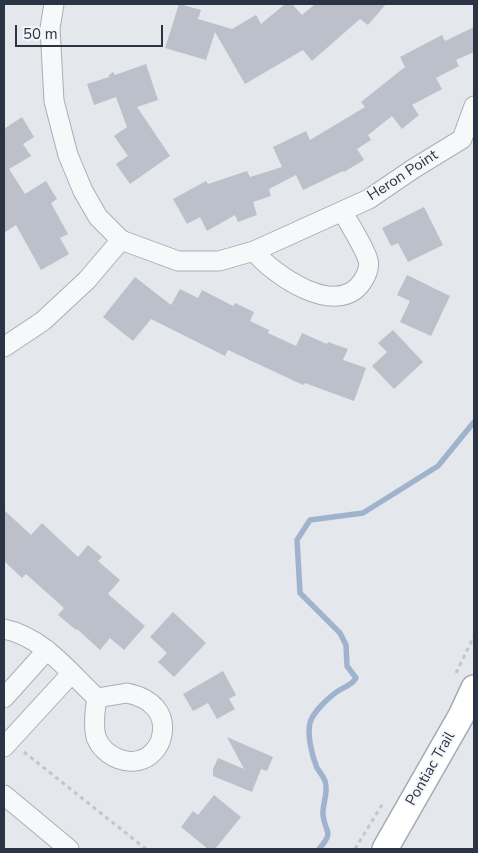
<!DOCTYPE html>
<html>
<head>
<meta charset="utf-8">
<style>
  body { margin:0 }
  #map { position:relative; width:478px; height:853px; overflow:hidden; background:#e4e7ec; font-family:"Nunito Sans",sans-serif }
  canvas { display:block }
  .frame { position:absolute; inset:0; border:5px solid #2b3445; pointer-events:none }
  .scale { position:absolute; left:15px; top:25px; width:148px; height:22px; box-sizing:border-box; border:2px solid #2b3445; border-top:0; padding-left:6px; font-size:15px; line-height:18px; white-space:nowrap; color:#2b3445; -webkit-text-stroke:4px #f4f6f9; paint-order:stroke }
</style>
</head>
<body>
<div id="map">
<canvas width="478" height="853"></canvas>
<div class="frame"></div>
<div class="scale">50 m</div>
</div>
<script>
const context = document.querySelector('canvas').getContext('2d');
context.lineJoin = 'round';
function trace(path, color, width, dash) {
  context.strokeStyle = color;
  context.lineWidth = width;
  context.lineCap = dash ? 'butt' : 'round';
  context.setLineDash(dash || []);
  context.stroke(path);
}
function paint(path, color) {
  context.fillStyle = color;
  context.fill(path, 'evenodd');
}
function drawText(font, color, halo, rows, align = 'center') {
  context.font = font + ' "Nunito Sans",sans-serif';
  context.lineWidth = 4;
  context.setLineDash([]);
  context.textBaseline = 'middle';
  context.strokeStyle = halo;
  context.fillStyle = color;
  for (const [text, x, y, turn = 0] of rows) {
    context.save();
    context.translate(x, y);
    context.rotate((+turn || 0) * Math.PI / 180);
    context.textAlign = isNaN(turn) ? turn : align;
    if (halo) context.strokeText(text, 0, 0);
    context.fillText(text, 0, 0);
    context.restore();
  }
}
trace(new Path2D(`
  M 319,849 C 335,830 325,834 323,815 C 322,804 329,793 325,781 C 323,776 320,772 317,768 C 312,756 307,735 310,723 C 312,713 329,697 338,691 C 344,687 351,686 356,678 L 347,666 L 346,645 L 340,633 L 300,593 L 297,540 L 310,520 L 363,513 L 438,466 L 474,422`), '#9fb4cc', 5.5);
paint(new Path2D(`
  M 179,4 L 201,10 L 198,19 L 232,29 L 256,15 L 261,24 L 285,4 L 292,4 L 302,15 L 315,4 L 386,4 L 368,25 L 360,19 L 312,61 L 303,50 L 245,84 L 215,32 L 206,60 L 165,48 Z
  M 474,27 L 474,52 L 456,60 L 459,66 L 436,78 L 442,89 L 412,105 L 419,115 L 402,129 L 392,116 L 368,135 L 371,140 L 357,149 L 364,160 L 344,172 L 343,171 L 303,190 L 296,175 L 269,189 L 271,196 L 253,202 L 257,215 L 238,222 L 235,215 L 207,231 L 200,217 L 187,224 L 173,199 L 206,181 L 208,184 L 247,171 L 250,177 L 282,167 L 273,147 L 306,131 L 310,140 L 365,107 L 361,102 L 405,67 L 400,57 L 442,35 L 445,41 Z
  M 146,64 L 158,100 L 137,107 L 170,156 L 130,184 L 116,164 L 128,156 L 114,136 L 127,127 L 116,97 L 94,105 L 87,84 L 109,77 L 109,75 L 113,72 L 115,75 Z
  M 22,117 L 34,137 L 23,144 L 31,156 L 9,169 L 25,194 L 46,181 L 57,199 L 51,203 L 68,234 L 60,238 L 69,254 L 41,270 L 16,225 L 4,233 L 4,129 Z
  M 424,207 L 443,245 L 408,262 L 398,243 L 391,246 L 382,228 Z
  M 407,275 L 450,296 L 431,336 L 400,322 L 410,301 L 397,295 Z
  M 135,277 L 171,305 L 180,289 L 198,298 L 202,290 L 233,306 L 235,303 L 254,312 L 250,321 L 269,330 L 268,333 L 296,346 L 302,333 L 327,344 L 328,342 L 348,349 L 343,360 L 366,368 L 354,401 L 305,383 L 303,385 L 228,350 L 225,356 L 151,319 L 133,341 L 103,317 Z
  M 393,330 L 423,362 L 394,389 L 372,366 L 387,352 L 378,343 Z
  M 4,510 L 31,535 L 42,523 L 78,557 L 88,545 L 102,557 L 98,561 L 120,580 L 108,594 L 145,626 L 124,650 L 110,638 L 100,650 L 77,629 L 76,630 L 58,615 L 64,608 L 26,574 L 22,578 L 4,561 Z
  M 173,612 L 206,643 L 174,677 L 158,662 L 167,653 L 150,637 Z
  M 223,671 L 236,695 L 229,699 L 235,709 L 217,719 L 208,703 L 193,711 L 183,694 Z
  M 227,737 L 273,757 L 267,771 L 261,769 L 252,792 L 213,776 L 213,769 L 218,758 L 244,769 Z
  M 214,795 L 241,817 L 215,849 L 208,849 L 181,827 L 193,811 L 198,815 Z`), '#bbc0ca');
const minor = new Path2D(`
  M 54,4 L 50,28 L 54,101 L 68,155 L 83,191 L 98,217 L 121,240 L 178,261 L 219,261 L 254,251 L 369,199 L 413,169 L 462,139 L 474,106
  M 254,251 C 273,275 337,319 362,282 C 366,276 370,267 368,260 C 364,246 350,226 343,212
  M 4,347 L 43,321 L 87,280 L 121,240
  M 4,629 C 43,637 69,672 97,698
  M 127,693 C 151,698 168,713 161,739 C 159,746 156,750 150,755 C 132,769 104,758 96,737 C 93,725 95,710 97,698 Z
  M 4,698 L 47,650
  M 4,747 L 71,674
  M 4,795 L 69,849`);
const major = new Path2D(`
  M 385,849 L 461,716 L 474,688`);
trace(minor, '#a9aeb7', 21);
trace(major, '#a3abb8', 28);
trace(new Path2D(`
  M 456,673 L 474,636
  M 24,752 L 146,849
  M 355,849 L 383,803`), '#c2c5cb', 3, [4, 4]);
trace(minor, '#f7f8fa', 19);
trace(major, '#fff', 25);
drawText('15px', '#2b3445', '#f4f6f9', [
  ["Heron Point",403,176,-33],
  ["Pontiac Trail",431,769,-60]
]);
</script>
</body>
</html>
